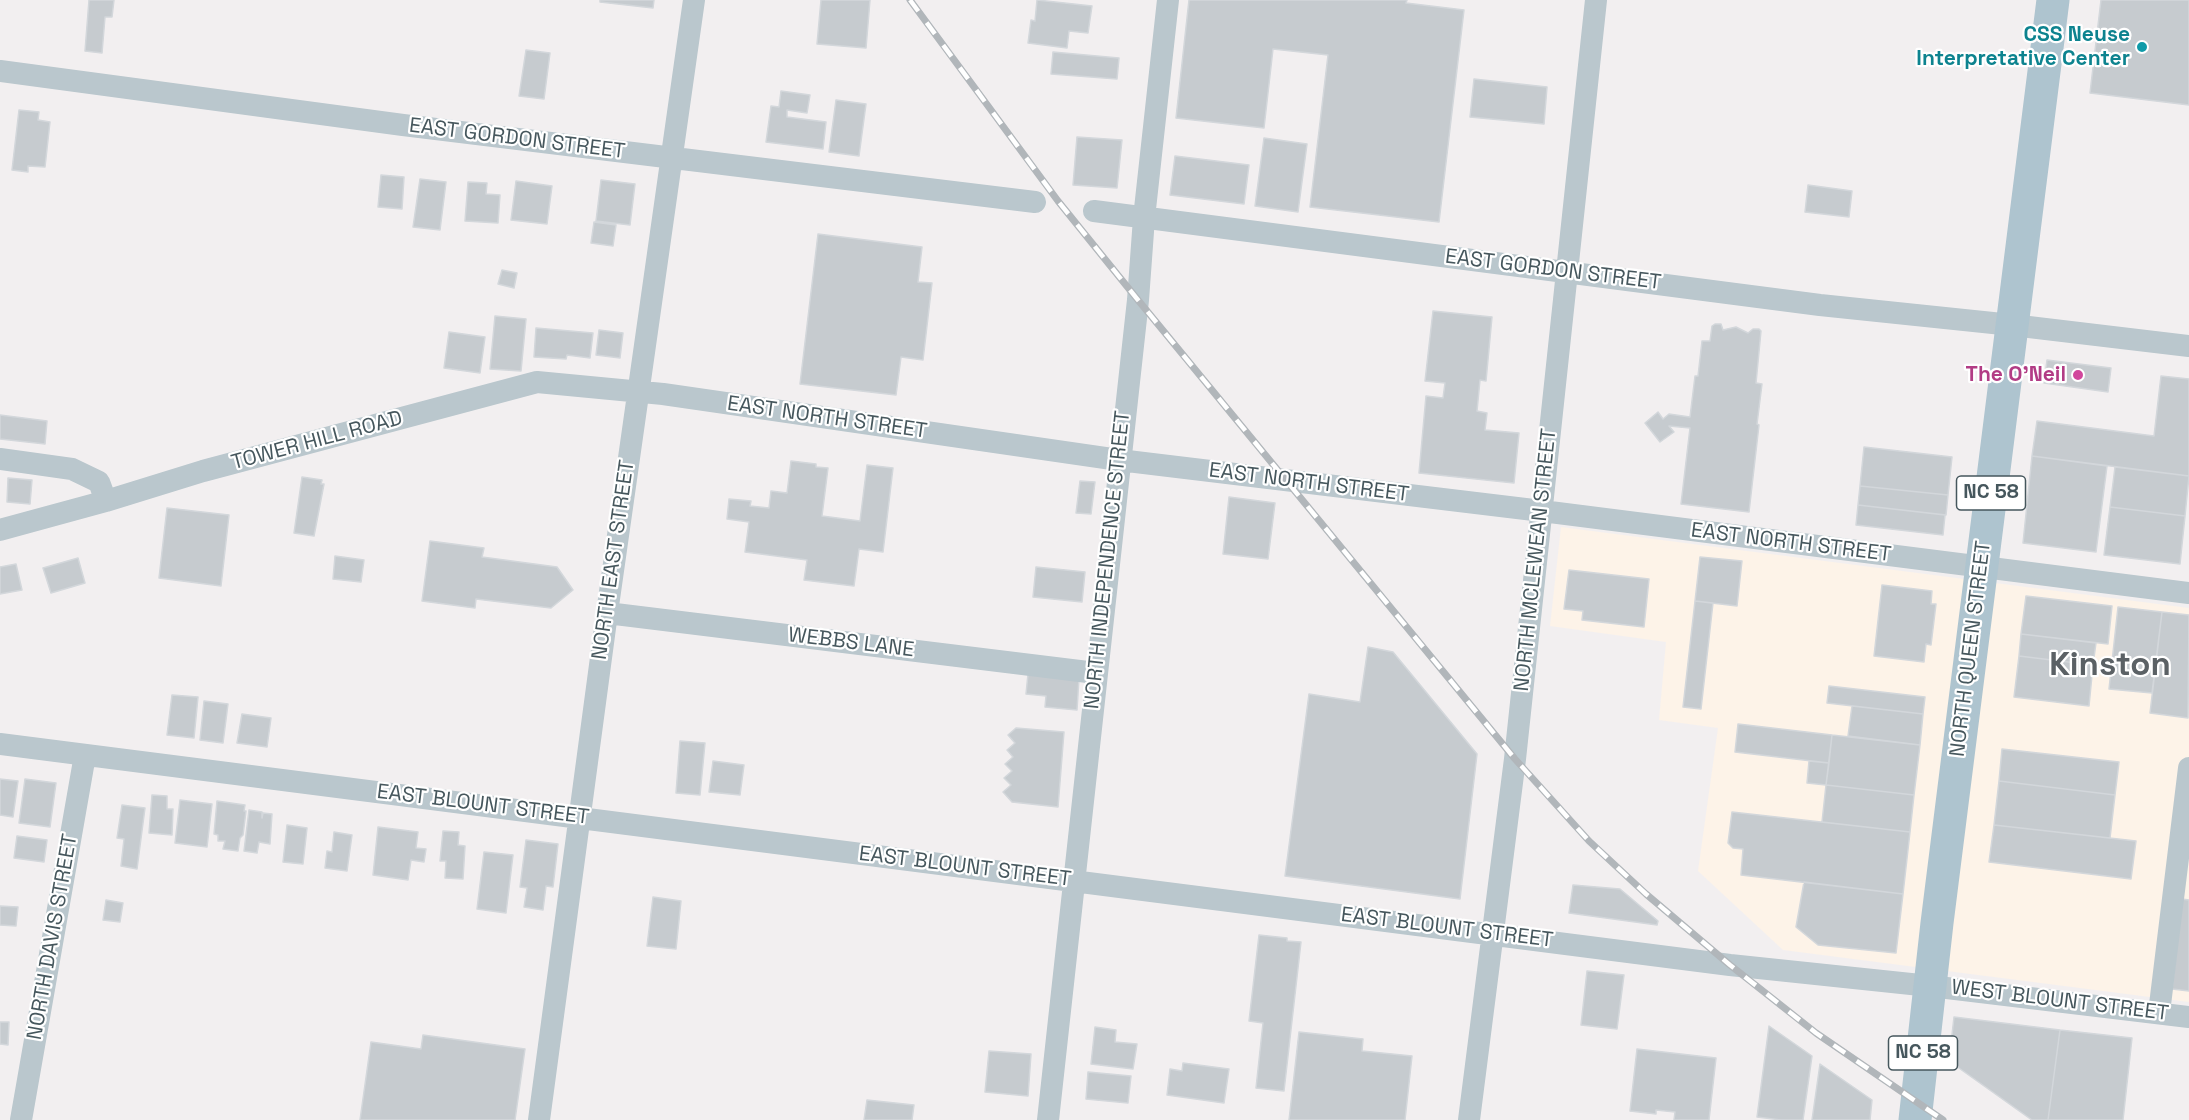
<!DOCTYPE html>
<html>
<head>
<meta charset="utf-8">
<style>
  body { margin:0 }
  canvas { display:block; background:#f2eff0 }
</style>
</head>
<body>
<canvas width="2189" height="1120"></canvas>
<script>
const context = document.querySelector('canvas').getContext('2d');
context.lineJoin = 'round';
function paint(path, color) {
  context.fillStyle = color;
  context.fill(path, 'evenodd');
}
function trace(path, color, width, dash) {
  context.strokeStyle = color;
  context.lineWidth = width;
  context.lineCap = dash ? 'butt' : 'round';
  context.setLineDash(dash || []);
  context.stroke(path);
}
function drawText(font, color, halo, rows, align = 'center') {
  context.font = font + ' "Space Grotesk",sans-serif';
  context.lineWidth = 4.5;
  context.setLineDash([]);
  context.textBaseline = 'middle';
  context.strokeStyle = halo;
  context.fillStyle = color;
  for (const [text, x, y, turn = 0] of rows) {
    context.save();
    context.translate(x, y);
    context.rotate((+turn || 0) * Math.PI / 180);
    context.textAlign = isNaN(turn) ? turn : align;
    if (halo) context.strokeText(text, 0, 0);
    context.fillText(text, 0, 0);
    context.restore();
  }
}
paint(new Path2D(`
  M 1561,527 L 2189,608 L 2189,1002 L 1783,950 L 1698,871 L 1718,728 L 1659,720 L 1666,642 L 1550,626 Z`), '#fdf3e8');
const building = new Path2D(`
  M 89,0 L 114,0 L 112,17 L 105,17 L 102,53 L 85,51 Z
  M 600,0 L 654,0 L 653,8 L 600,2 Z
  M 821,0 L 870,0 L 866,48 L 817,44 Z
  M 1037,0 L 1092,6 L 1088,33 L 1069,31 L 1067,48 L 1028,43 L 1031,20 L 1035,21 Z
  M 1189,0 L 1407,0 L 1406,3 L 1464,10 L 1439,222 L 1310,207 L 1328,55 L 1273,49 L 1264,128 L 1176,118 Z
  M 2101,0 L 2189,0 L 2189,105 L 2090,93 Z
  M 526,50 L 550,53 L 544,99 L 519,96 Z
  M 1053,52 L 1119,58 L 1117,79 L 1051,74 Z
  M 1474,79 L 1547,87 L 1544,124 L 1470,117 Z
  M 781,91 L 810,95 L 807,113 L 787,110 L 787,117 L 826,122 L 823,149 L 766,142 L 771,106 L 779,107 Z
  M 836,100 L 866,104 L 859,156 L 829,152 Z
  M 19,110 L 39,112 L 38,120 L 50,122 L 45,167 L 28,166 L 28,172 L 12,170 Z
  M 1077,137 L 1122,140 L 1117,188 L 1073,185 Z
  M 1264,138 L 1307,144 L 1298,212 L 1255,206 Z
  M 1175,156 L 1249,165 L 1244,204 L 1170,195 Z
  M 381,175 L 404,177 L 402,209 L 378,207 Z
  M 420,179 L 446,182 L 440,230 L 413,227 Z
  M 601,180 L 635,184 L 630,225 L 596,221 Z
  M 516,181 L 552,186 L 547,224 L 511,220 Z
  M 468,182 L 487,183 L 486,194 L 500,195 L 498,223 L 465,221 Z
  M 1808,185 L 1852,191 L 1849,217 L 1805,212 Z
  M 594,222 L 616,225 L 613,246 L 591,243 Z
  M 818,234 L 922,247 L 918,282 L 932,283 L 923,360 L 901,357 L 896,395 L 800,384 Z
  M 502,270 L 517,273 L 514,288 L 498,284 Z
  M 1433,311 L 1492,317 L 1486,381 L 1480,380 L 1477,411 L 1487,413 L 1485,430 L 1519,433 L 1514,483 L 1419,473 L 1426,396 L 1443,398 L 1445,383 L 1425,381 Z
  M 495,316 L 526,319 L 521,371 L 490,369 Z
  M 1715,324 L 1721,324 L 1723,330 L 1736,327 L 1748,333 L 1753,329 L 1759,329 L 1761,331 L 1756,383 L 1762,384 L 1757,424 L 1759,425 L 1749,512 L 1681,504 L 1690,428 L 1669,426 L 1674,432 L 1660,442 L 1645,423 L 1658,412 L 1663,419 L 1669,414 L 1690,417 L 1695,376 L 1698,376 L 1702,341 L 1710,341 L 1712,326 Z
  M 536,328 L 593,333 L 590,358 L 567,355 L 566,359 L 534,357 Z
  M 599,330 L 623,333 L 620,358 L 596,355 Z
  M 449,332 L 485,337 L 480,373 L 444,368 Z
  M 2047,360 L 2111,368 L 2108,392 L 2044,383 Z
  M 2161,376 L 2189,379 L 2189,476 L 2032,456 L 2037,421 L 2154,436 Z
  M 0,415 L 47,421 L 45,444 L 0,439 Z
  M 1864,447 L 1952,457 L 1948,495 L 1860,486 Z
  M 2032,456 L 2107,466 L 2096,552 L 2023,543 Z
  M 791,461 L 816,464 L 816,467 L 828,468 L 822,516 L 860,521 L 867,465 L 893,468 L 883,552 L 859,549 L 854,586 L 804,580 L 807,560 L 745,552 L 749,522 L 727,519 L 729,499 L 751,501 L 750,506 L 769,508 L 771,491 L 787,493 Z
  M 2115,467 L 2189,476 L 2185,516 L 2110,507 Z
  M 302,477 L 322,480 L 321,484 L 324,484 L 314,536 L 294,533 Z
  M 8,478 L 32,480 L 30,504 L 7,502 Z
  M 1080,481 L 1095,482 L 1091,514 L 1076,513 Z
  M 1860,486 L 1948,495 L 1946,515 L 1858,505 Z
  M 1229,497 L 1275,503 L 1268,559 L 1223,554 Z
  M 1858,505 L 1945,515 L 1943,535 L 1856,525 Z
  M 2110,507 L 2185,516 L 2180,564 L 2104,555 Z
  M 167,508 L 229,515 L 221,586 L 159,578 Z
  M 430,541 L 484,548 L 482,557 L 557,567 L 573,590 L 551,608 L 476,599 L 475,608 L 422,601 Z
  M 335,556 L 364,560 L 361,582 L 333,579 Z
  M 1700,557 L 1742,561 L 1737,606 L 1695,601 Z
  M 78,558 L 85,583 L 51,593 L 43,568 Z
  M 16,564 L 22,590 L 0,594 L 0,567 Z
  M 1036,567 L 1085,572 L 1082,602 L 1033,597 Z
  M 1569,570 L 1649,579 L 1644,627 L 1582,620 L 1583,611 L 1564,609 Z
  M 1882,585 L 1932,591 L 1931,604 L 1936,604 L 1931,645 L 1926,644 L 1924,662 L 1874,656 Z
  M 2026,596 L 2112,606 L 2108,644 L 2021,634 Z
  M 1695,601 L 1713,603 L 1701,709 L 1683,707 Z
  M 2118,607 L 2162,612 L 2152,693 L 2109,689 Z
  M 2162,612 L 2189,615 L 2188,718 L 2150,713 Z
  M 2021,634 L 2096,643 L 2093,665 L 2019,656 Z
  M 1368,647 L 1393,652 L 1477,754 L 1460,899 L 1285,876 L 1309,694 L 1360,702 Z
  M 2019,656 L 2093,665 L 2089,706 L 2014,697 Z
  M 1028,674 L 1079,678 L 1077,710 L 1045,707 L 1046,696 L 1026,694 Z
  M 1829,686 L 1925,697 L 1923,714 L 1827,703 Z
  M 172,695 L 198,697 L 194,738 L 167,735 Z
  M 204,701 L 228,704 L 223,743 L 200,740 Z
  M 1852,706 L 1923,714 L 1920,745 L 1848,736 Z
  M 242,714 L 271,718 L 267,747 L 237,743 Z
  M 1738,724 L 1832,735 L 1829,763 L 1735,752 Z
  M 1016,728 L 1064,732 L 1058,807 L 1012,802 L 1003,792 L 1011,785 L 1004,778 L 1012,771 L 1005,764 L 1013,757 L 1007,750 L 1015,743 L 1008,735 Z
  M 1832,735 L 1920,745 L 1914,795 L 1826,785 Z
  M 680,741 L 705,743 L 700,795 L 676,793 Z
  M 2002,749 L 2119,762 L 2115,795 L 1999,781 Z
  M 713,761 L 744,765 L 740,795 L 709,792 Z
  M 1809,761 L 1829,763 L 1826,785 L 1807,783 Z
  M 0,779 L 18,781 L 13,817 L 0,815 Z
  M 25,779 L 56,783 L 50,827 L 19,823 Z
  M 1999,781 L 2115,795 L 2110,838 L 1994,825 Z
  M 1826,785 L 1914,795 L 1910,832 L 1822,822 Z
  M 152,795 L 167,796 L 167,809 L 173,809 L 172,835 L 149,833 Z
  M 180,800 L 212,804 L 207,847 L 175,843 Z
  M 217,801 L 245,805 L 244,811 L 246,811 L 243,835 L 240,838 L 238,851 L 223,849 L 225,841 L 218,841 L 218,835 L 214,834 Z
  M 122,805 L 145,808 L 137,869 L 121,866 L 124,839 L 117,838 Z
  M 249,810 L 262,812 L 262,818 L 263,813 L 272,814 L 270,844 L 259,842 L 257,853 L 244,851 Z
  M 1732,812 L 1910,832 L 1903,894 L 1741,875 L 1743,849 L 1733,848 L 1728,843 Z
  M 287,825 L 307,828 L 303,864 L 283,862 Z
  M 1994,825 L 2136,841 L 2131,879 L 1989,862 Z
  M 378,827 L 418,832 L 416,848 L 426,849 L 424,862 L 411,860 L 408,880 L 373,875 Z
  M 443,831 L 459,832 L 458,845 L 465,846 L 463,879 L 445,878 L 446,861 L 440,861 Z
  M 334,832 L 352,835 L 347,871 L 325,868 L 327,851 L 332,852 Z
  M 17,836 L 47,840 L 44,862 L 14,858 Z
  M 526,840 L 558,844 L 553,887 L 546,886 L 543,910 L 524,907 L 527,888 L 520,887 Z
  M 484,852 L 513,855 L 506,913 L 477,909 Z
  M 1804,882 L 1903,894 L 1896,953 L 1818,945 L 1796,927 Z
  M 1573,885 L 1620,889 L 1658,921 L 1657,925 L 1569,913 Z
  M 653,897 L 681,901 L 676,949 L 647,946 Z
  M 2182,899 L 2189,900 L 2189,991 L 2172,989 Z
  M 106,900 L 123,903 L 120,922 L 103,920 Z
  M 0,906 L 18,907 L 16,926 L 0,925 Z
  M 1259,935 L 1287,938 L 1287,941 L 1301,942 L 1284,1091 L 1256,1088 L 1263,1023 L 1249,1021 Z
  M 1587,971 L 1624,975 L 1617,1029 L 1581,1025 Z
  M 1954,1017 L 2060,1030 L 2048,1120 L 2032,1120 L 1949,1061 Z
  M 0,1022 L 9,1022 L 8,1045 L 0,1044 Z
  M 1769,1026 L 1812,1056 L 1803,1120 L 1781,1120 L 1757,1117 Z
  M 1095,1027 L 1116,1030 L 1115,1042 L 1137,1044 L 1133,1069 L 1091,1064 Z
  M 2060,1030 L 2132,1038 L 2123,1120 L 2048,1120 Z
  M 1299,1032 L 1363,1039 L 1362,1051 L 1412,1056 L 1405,1120 L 1289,1120 Z
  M 423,1035 L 525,1049 L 515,1120 L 360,1120 L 371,1042 L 421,1049 Z
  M 1637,1049 L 1716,1058 L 1709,1120 L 1674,1120 L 1675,1112 L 1656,1110 L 1656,1114 L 1630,1111 Z
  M 989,1051 L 1031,1054 L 1028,1096 L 985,1092 Z
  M 1183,1063 L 1229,1069 L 1224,1103 L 1167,1095 L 1170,1069 L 1182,1071 Z
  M 1820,1064 L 1872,1100 L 1870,1120 L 1812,1120 Z
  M 1088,1072 L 1131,1076 L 1128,1103 L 1086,1099 Z
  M 867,1100 L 914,1105 L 912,1120 L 864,1120 Z`);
paint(building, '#c6cbcf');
trace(building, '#d3d7db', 1.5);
trace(new Path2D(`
  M 0,71 L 403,125 L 1035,202
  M 1094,211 L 1820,305 L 2012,325 L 2189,346
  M 0,459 L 72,469 L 99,482 L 106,501
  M 0,530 L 106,501 L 203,471 L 537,382 L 663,394 L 1119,460 L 1542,511 L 2189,593
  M 607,613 L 1096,673
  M 0,744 L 1730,965 L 1930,986 L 2189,1017
  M 2159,1013 L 2189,768
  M 21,1120 L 85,755
  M 539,1120 L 607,613 L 694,0
  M 1048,1120 L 1138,300 L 1144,218 L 1168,0
  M 1469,1120 L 1515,759 L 1596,0`), '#bac7cd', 22);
trace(new Path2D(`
  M 1915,1120 L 1937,923 L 2053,0`), '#aec4cf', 33);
const rail = new Path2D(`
  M 910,0 L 1058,201 L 1138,300 L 1515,759 L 1589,841 L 1646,894 L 1730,965 L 1816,1033 L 1943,1120`);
trace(rail, '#b1b6ba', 7);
trace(rail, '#fff', 4.5, [14]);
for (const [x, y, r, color] of [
  [2142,47,6,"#0f9aa8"],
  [2078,375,6,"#d1479c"]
]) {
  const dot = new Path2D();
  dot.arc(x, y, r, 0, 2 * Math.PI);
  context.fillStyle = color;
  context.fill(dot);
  trace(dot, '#fff', 2);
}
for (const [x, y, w] of [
  [1991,493,69],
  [1923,1053,69]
]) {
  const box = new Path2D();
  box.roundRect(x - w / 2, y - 17, w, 34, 4.5);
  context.fillStyle = '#fff';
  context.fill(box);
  trace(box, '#46575d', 1.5);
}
drawText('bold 20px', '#46575d', null, [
  ["NC 58",1991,493],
  ["NC 58",1923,1053]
]);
drawText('bold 21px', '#0d838f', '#fff', [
  ["CSS Neuse",2130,35],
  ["Interpretative Center",2130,59]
], 'right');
drawText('21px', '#46575d', '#fff', [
  ["EAST GORDON STREET",517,139,7],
  ["EAST GORDON STREET",1553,270,7],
  ["EAST NORTH STREET",827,418,8],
  ["TOWER HILL ROAD",317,441,-15],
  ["EAST NORTH STREET",1309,483,7],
  ["EAST NORTH STREET",1791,543,7],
  ["NORTH EAST STREET",614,560,-82],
  ["NORTH INDEPENDENCE STREET",1108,560,-84],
  ["NORTH MCLEWEAN STREET",1536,560,-84],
  ["WEBBS LANE",851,643,7],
  ["NORTH QUEEN STREET",1971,649,-83],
  ["EAST BLOUNT STREET",483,805,7],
  ["EAST BLOUNT STREET",965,867,7],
  ["EAST BLOUNT STREET",1447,928,7],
  ["NORTH DAVIS STREET",53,937,-80],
  ["WEST BLOUNT STREET",2060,1001,7]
]);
drawText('bold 21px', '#b23c85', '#fff', [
  ["The O'Neil",2066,375]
], 'right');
drawText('bold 33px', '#5b6165', '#fff', [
  ["Kinston",2110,666]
]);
</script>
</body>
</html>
